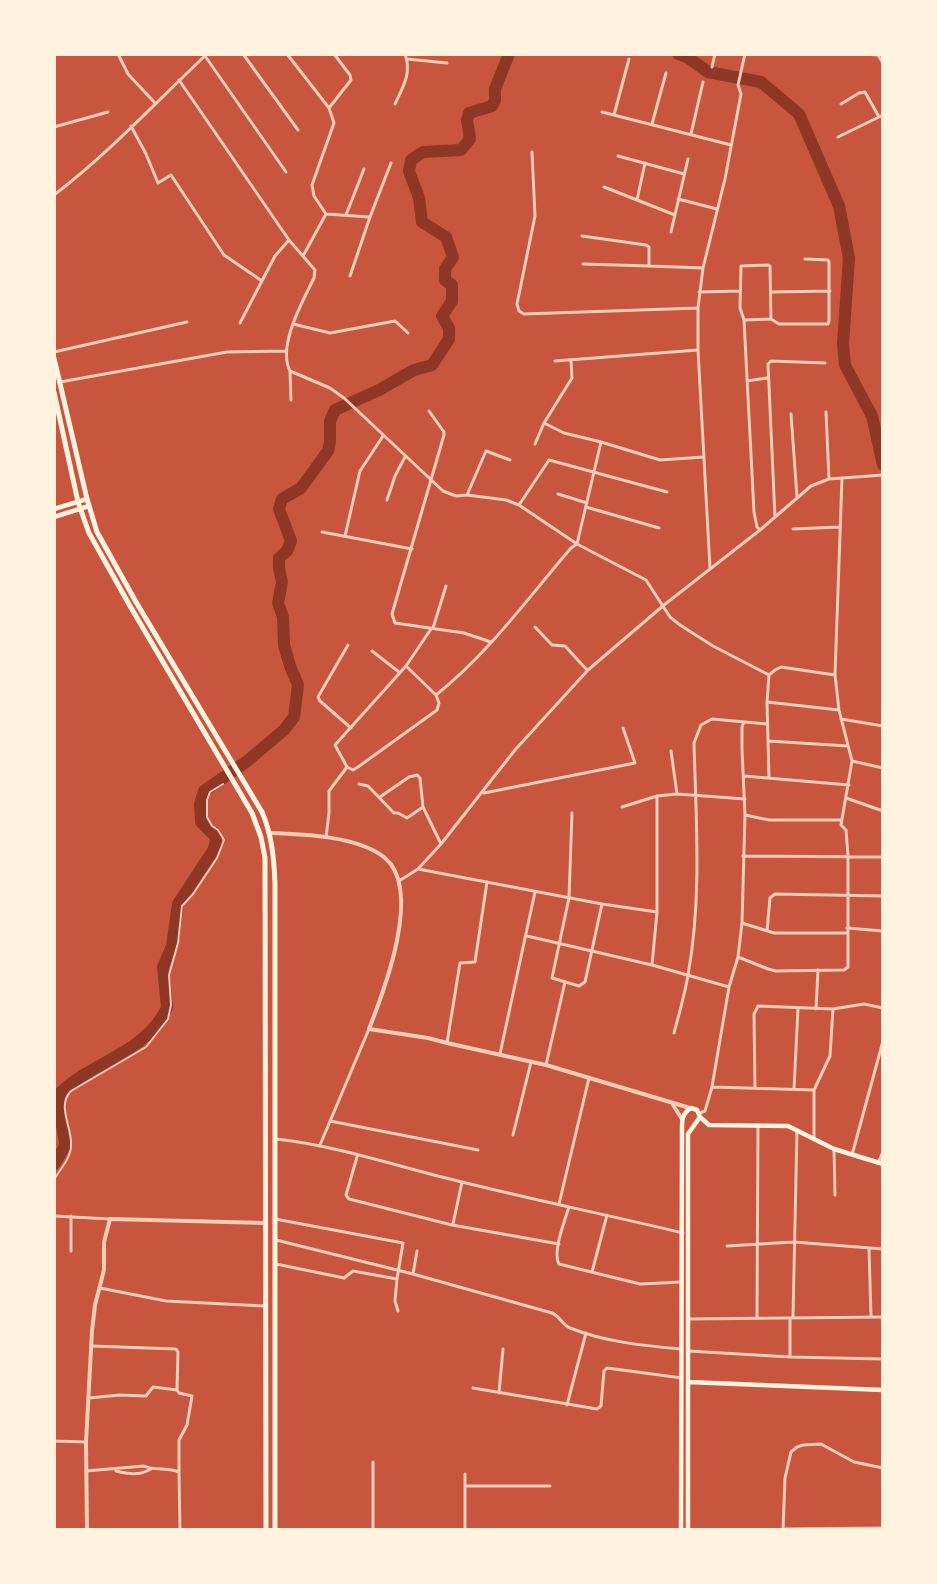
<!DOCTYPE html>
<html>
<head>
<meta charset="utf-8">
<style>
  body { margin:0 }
  #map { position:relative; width:937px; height:1584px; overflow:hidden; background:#c8553d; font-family:Barlow,sans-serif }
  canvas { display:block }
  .frame { position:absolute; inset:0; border:56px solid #fff3e0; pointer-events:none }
</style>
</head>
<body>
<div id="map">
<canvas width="937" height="1584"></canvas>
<div class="frame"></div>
</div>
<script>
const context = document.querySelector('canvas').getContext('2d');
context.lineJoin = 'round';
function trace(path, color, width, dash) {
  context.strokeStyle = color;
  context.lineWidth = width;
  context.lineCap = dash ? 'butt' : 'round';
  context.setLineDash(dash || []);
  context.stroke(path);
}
trace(new Path2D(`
  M 678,54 L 687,57 L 708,72 L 761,82 L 799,114 L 839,206 L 849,258 L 843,344 L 845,365 L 872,416 L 883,465
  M 54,1164 L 64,1148 L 65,1142 L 58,1104 L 61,1092 C 94,1061 142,1054 165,1012 L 167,1007 L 163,967 L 172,946 L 178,904 L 214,849 L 216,841 L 215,836 L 201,822 L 200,804 L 204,791 L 246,762 L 284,730 L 294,717 L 298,685 L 290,666 L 284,645 L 283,617 L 278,603 L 282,582 L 279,568 L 279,558 L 287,551 L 291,541 L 279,509 L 282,499 L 301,488 L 328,451 L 330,442 L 330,421 L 335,410 L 379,390 L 414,370 L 432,365 L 449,339 L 449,328 L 442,316 L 452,301 L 452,285 L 445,280 L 445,269 L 453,257 L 446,237 L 422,222 L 419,198 L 409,171 L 411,160 L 423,152 L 461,150 L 470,139 L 467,120 L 469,113 L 492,106 L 495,100 L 495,89 L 509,54`), '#8f3625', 12);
trace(new Path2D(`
  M 54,1180 C 58,1172 66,1164 69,1155 C 78,1134 54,1108 71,1091 L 146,1047 L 168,1019 L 171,1005 L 169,975 L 178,943 L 182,906 L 193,894 L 217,858 L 224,840 L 218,830 L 212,826 L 207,817 L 207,800 L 210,792 L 223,784`), '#f1ccb7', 2);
trace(new Path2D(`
  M 118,54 L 128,74 L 155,103
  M 243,54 L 298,130
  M 287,54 L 329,108
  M 864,54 L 878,55
  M 878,55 L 883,63
  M 205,56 L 286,172
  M 407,59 L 447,63
  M 712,67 L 715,54
  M 179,80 L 289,240 L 315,270 L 314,278 C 303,301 277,346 290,371 L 330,388 L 344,398 L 443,491 L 456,496 L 467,495 L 506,500 L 519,505 L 577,544 L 646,580 L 670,617 L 680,625 L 713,646 L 769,675
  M 395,104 C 403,87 412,73 405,54
  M 841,104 L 859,93 L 865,92 L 879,117 L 883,115
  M 602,112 L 731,145
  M 614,115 L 629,59
  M 652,124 L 666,73
  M 131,126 L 146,154 L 158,183 L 171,175 L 224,255 L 262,281
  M 54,127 L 108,112
  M 691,134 L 703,82
  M 838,137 L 879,117
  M 532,152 L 535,216 L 517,304 L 519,311 L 524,314 L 698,308
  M 618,156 L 684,174
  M 604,187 L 675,215
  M 54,195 C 109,153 157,101 207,54
  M 678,199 L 717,209
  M 637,200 L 645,163
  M 326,214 L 369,217
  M 346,215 L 364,169
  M 671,232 L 688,159
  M 582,236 L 646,245 L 649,247 L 649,266 L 703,268
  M 303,256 L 326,214 L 314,196 L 312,185 L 334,123 L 329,108 L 351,80 L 350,75 L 334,54
  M 583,264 L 649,266
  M 350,276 L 370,217 L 391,163
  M 699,292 L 739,291
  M 771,292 L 830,291
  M 744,320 L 771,319 L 779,324 L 828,324 L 829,321 L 829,262 L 828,260 L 805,259
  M 240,323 L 275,256 L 289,240
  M 293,324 L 330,333 L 395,321 L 408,333
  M 54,352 L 187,322
  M 555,361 L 698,350
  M 290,371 L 291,400
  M 747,381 L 767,378
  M 60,382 L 227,352 L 286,351
  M 429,411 L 444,432 L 444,435 L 392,614 L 395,623 L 464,633 L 491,642
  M 826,412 L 829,479
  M 791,414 L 797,497
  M 544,423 L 564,433 L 601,442
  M 535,444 L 544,423 L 572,378 L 571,360
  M 558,494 L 587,503
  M 467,495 L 486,451 L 510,460
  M 387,500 L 395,476 L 405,457
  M 519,505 L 549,460 L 667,492
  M 586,507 L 659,528
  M 775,517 L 768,364 L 771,361 L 825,363
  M 793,529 L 839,527
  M 760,530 L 757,527 L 754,512 L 744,320 L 740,308 L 741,266 L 768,265 L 770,266 L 771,319
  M 322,532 L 412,549
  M 345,536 L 360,471 L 383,436
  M 710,568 L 698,350 L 698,308 L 703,268 L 725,179 L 741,94 L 738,85 L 745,54
  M 535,627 L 552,645 L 565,646 L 587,670
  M 433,628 L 446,586
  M 348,645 L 318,697 L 320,701 L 351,728
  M 372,651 L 399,672
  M 406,666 L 436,695 C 488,654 528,598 571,548 L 577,544 L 601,442 L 660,460 L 704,457
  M 769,675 L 775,670 L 781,667 L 835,675
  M 767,702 L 839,710
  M 841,719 L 883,726
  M 768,741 L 848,746
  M 671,751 L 677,794
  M 852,761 L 883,768
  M 347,767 L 353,770 L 358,767 L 437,710 L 439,703 L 436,695
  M 744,776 L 849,785
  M 769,778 L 767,702 L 769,675
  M 359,784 L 368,786 L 394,813 L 398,813 L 407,818 L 423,807
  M 484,793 L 635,763 L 623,728
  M 380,797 L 409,777 L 417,775 L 420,778 L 423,807 L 441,844
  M 846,798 L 883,811
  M 622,807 L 657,796
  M 572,813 L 569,898 L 552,978 L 579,986 L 585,982 L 602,904
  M 745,815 L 769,820 L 841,820
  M 326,837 L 329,813 L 329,791 L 347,767 L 335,745 L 406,666 L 431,629
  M 743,856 L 883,857
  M 418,869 L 602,904 L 657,912 L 657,796 L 677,794 L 745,799
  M 399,881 L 418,869 L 441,844 L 515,750 L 588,670 L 664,605 L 760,530 L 811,486 L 829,479 L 883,475
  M 742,923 L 774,933 L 846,933
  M 847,928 L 883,931
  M 767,931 L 770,898 L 775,894 L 883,896
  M 527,936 L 652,965 L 729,987
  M 738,957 L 768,969 L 776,971 L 844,970 L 848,967 L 848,856 L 846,830 L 841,825 L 852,761 L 839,710 L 835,675 L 842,478
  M 652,965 L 657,912
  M 816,1009 L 818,970
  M 674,1033 C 679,1014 685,994 688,975 C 702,899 696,819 694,743 L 701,725 L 712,719 L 767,724
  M 447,1043 L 460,963 L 475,962 L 487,882
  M 500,1054 L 535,892
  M 546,1065 L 565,982
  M 712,1087 L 814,1090
  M 755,1087 L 754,1014 L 758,1006 L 833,1009 L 864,1004 L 883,1008
  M 794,1089 L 798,1008
  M 700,1113 L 705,1111 L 712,1087 L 729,987 L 738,957 L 742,923 L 745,815 L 742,749 L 742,727 L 744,722
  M 330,1121 L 478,1150
  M 513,1135 L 531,1062
  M 276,1139 C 332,1145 390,1164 446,1178 C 524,1198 604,1214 683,1233
  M 814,1139 L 814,1090 L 830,1056 L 833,1009
  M 320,1145 L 369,1029
  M 834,1149 L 835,1195
  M 852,1155 L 883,1041
  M 357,1157 L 346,1195 L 349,1199 L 452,1225 L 559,1244
  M 878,1163 L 883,1152
  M 559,1204 L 589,1078
  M 569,1207 C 565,1220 552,1253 559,1264 L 640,1284 L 682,1282
  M 54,1216 L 110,1219
  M 275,1219 L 403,1243 L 397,1279 L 353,1271 L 344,1278 L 276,1264
  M 453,1224 L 462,1182
  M 276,1240 L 413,1274 L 552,1313 C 560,1316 562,1325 570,1328 C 605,1342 645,1346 682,1349
  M 727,1246 L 794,1242 L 883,1249
  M 869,1249 L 871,1316
  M 71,1251 L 71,1216
  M 592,1272 L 607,1215
  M 413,1274 L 417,1251
  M 397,1279 L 395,1301 L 398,1311
  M 100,1288 L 166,1301 L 264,1306
  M 757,1317 L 758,1126
  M 793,1317 L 797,1130
  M 790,1318 L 790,1357
  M 689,1319 L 883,1317
  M 91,1346 L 176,1349 L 178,1352 L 177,1390
  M 688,1351 L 790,1357 L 883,1359
  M 473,1388 L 597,1409 L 601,1406 L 604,1371 L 607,1368 L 682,1378
  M 499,1393 L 503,1349
  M 89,1398 L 120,1395 L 146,1396 L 153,1387 L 177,1390 L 179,1393 L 192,1396 L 187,1425 L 179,1440 L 179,1472
  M 567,1405 L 586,1333
  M 54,1441 L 86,1442
  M 86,1471 L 144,1466 C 155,1471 167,1467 179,1472 L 180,1530
  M 116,1471 C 128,1474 139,1476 151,1469
  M 466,1486 L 550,1486
  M 783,1529 L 883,1528
  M 373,1530 L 373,1462
  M 465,1530 L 465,1474
  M 783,1530 L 785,1478 L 791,1452 L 797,1447 L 803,1445 L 821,1444 L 854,1462 L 883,1468`), '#f1ccb7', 3);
trace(new Path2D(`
  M 269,833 C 302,834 359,836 385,858 C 423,890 384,991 369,1029 L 428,1038 L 447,1043 L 546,1065 L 690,1108
  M 673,1105 L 682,1119
  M 87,1530 L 86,1442 L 92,1331 L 95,1305 L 104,1270 L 104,1242 L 110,1219 L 266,1223`), '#f1ccb7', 4);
trace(new Path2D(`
  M 54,509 L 87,499
  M 54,517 L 89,506
  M 688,1382 L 883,1390
  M 681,1530 L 682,1127 C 682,1119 683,1113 691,1108 L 697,1110 L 700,1117 L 709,1125 L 788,1126 L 834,1149 L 883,1164
  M 688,1530 L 688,1134 L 700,1117`), '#fff3e0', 4.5);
trace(new Path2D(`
  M 54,358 L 87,499 L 97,532 L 136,602 L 262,812 C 272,835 274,859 275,883 L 275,1530
  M 54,392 L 78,502 L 89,533 L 130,606 L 252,813 L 261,837 L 265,858 L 266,1530`), '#fff3e0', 5);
</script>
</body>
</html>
